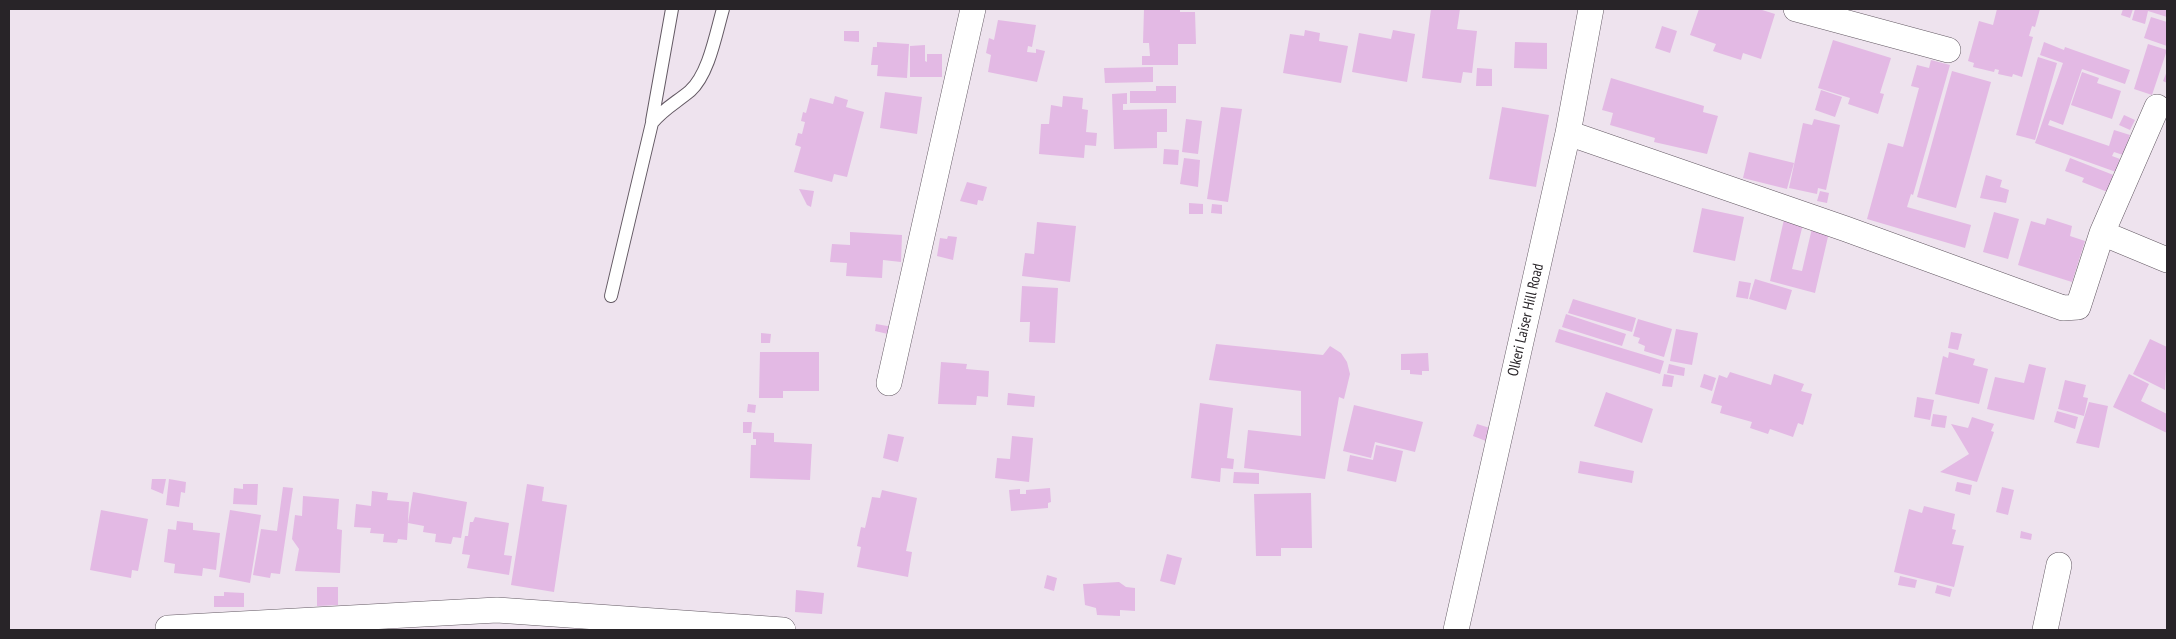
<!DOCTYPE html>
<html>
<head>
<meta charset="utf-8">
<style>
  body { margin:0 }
  #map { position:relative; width:2176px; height:639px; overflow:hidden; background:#eee3ee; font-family:"PT Sans Narrow",sans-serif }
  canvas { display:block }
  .frame { position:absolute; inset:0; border:10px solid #282428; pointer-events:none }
</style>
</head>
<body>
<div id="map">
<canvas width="2176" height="639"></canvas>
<div class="frame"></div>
</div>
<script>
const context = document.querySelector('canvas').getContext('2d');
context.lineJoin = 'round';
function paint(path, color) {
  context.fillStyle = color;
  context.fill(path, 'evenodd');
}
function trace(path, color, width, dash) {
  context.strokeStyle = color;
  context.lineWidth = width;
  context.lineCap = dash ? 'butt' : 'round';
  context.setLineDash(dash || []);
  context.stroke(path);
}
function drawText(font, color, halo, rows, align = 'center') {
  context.font = font + ' "PT Sans Narrow",sans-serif';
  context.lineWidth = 5;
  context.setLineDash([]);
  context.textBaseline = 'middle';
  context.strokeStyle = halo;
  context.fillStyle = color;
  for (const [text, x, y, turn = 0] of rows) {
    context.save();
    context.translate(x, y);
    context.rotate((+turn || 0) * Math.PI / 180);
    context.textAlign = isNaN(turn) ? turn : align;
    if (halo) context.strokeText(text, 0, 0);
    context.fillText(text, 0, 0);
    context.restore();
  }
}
paint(new Path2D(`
  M 1144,9 L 1180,9 L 1180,12 L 1195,12 L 1196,44 L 1178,44 L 1178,65 L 1142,65 L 1142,56 L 1150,56 L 1149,43 L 1143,43 Z
  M 1431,9 L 1460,9 L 1457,29 L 1477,31 L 1472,73 L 1463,72 L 1461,83 L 1422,78 Z
  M 1699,9 L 1759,9 L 1775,14 L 1761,59 L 1743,53 L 1741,60 L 1713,51 L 1716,44 L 1690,35 Z
  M 1997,9 L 2040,9 L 2035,27 L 2032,26 L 2029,36 L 2033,37 L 2022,77 L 2013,74 L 2012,77 L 1998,74 L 1999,70 L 1995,69 L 1994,72 L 1973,67 L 1974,63 L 1968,61 L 1979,21 L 1993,25 Z
  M 2123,9 L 2133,9 L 2130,18 L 2121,15 Z
  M 2135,9 L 2167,9 L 2167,17 L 2148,11 L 2145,24 L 2132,20 Z
  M 2151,17 L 2167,22 L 2167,46 L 2144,38 Z
  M 998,20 L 1036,25 L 1032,47 L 1028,46 L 1027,52 L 1036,53 L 1036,49 L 1045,51 L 1037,82 L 988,72 L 991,55 L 986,53 L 989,38 L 994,40 Z
  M 1662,26 L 1677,31 L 1670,53 L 1655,48 Z
  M 1305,30 L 1320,33 L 1319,41 L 1348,46 L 1341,83 L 1283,73 L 1290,34 L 1304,36 Z
  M 1393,30 L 1415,34 L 1407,82 L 1352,72 L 1359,33 L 1391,39 Z
  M 844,31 L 859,31 L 859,42 L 844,41 Z
  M 1833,40 L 1891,58 L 1880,93 L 1884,94 L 1878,114 L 1848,104 L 1850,98 L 1818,88 Z
  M 877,42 L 909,44 L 907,78 L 877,76 L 878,65 L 871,65 L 873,47 L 877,47 Z
  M 1515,42 L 1547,43 L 1547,69 L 1514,68 Z
  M 2044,42 L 2064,50 L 2065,47 L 2130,70 L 2125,84 L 2082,69 L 2063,125 L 2050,120 L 2048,125 L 2109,146 L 2114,130 L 2130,135 L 2123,155 L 2114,152 L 2112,156 L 2120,159 L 2116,172 L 2035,143 L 2063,63 L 2040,55 Z
  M 2148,44 L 2167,50 L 2152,95 L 2134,89 Z
  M 925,45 L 925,61 L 927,62 L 927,54 L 942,54 L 942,77 L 910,77 L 910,46 Z
  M 2038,57 L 2057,63 L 2035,140 L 2016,135 Z
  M 1931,60 L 1950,65 L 1913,195 L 1911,194 L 1907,207 L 1971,225 L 1965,248 L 1867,219 L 1888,143 L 1903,147 L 1919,88 L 1911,86 L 1917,65 L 1929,68 Z
  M 1153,67 L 1153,82 L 1105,83 L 1104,68 Z
  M 1477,68 L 1492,69 L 1492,86 L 1476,86 Z
  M 1952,71 L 1991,82 L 1956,208 L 1917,197 Z
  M 2167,71 L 2167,83 L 2163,81 Z
  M 2082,72 L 2099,78 L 2097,83 L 2121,91 L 2112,119 L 2071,105 Z
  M 1611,78 L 1704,106 L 1703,112 L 1718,116 L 1707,154 L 1654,142 L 1655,138 L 1610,125 L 1613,113 L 1602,110 Z
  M 1156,86 L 1176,86 L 1176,103 L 1130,103 L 1130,91 L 1156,91 Z
  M 1821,90 L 1842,97 L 1835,117 L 1815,110 Z
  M 885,92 L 922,97 L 917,134 L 880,128 Z
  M 1127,93 L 1127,104 L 1123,104 L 1123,110 L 1167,109 L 1167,132 L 1157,132 L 1157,148 L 1114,149 L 1112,94 Z
  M 835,96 L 848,100 L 846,107 L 864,112 L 847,177 L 834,174 L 832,182 L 794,172 L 801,147 L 795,145 L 798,133 L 802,134 L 805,122 L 801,121 L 803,112 L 806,113 L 810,98 L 833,104 Z
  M 1063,96 L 1083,98 L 1082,109 L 1088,110 L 1086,132 L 1097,133 L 1096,146 L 1085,145 L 1084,158 L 1039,154 L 1041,124 L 1049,124 L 1051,105 L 1062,107 Z
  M 1221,107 L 1242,109 L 1228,202 L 1207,199 Z
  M 1502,107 L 1549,115 L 1536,187 L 1489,179 Z
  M 2124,115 L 2135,120 L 2130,130 L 2119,125 Z
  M 1186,119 L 1202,121 L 1198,154 L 1182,152 Z
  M 1814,119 L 1840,125 L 1826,190 L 1818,188 L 1817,194 L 1789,188 L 1803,123 L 1812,125 Z
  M 1164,149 L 1179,150 L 1178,165 L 1163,164 Z
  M 1749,152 L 1794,163 L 1787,189 L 1743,178 Z
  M 1184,158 L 1200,160 L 1198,187 L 1180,184 Z
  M 2070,158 L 2116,176 L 2110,193 L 2082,182 L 2084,178 L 2065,171 Z
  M 1986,175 L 2002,180 L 2000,187 L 2009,190 L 2006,203 L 1980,198 Z
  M 967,182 L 987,187 L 983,201 L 978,200 L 977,205 L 960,201 Z
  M 799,189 L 814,191 L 811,207 L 807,205 Z
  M 1820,191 L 1829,193 L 1827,203 L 1817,201 Z
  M 1189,203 L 1203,204 L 1203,214 L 1189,214 Z
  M 1212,204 L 1222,205 L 1222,214 L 1211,213 Z
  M 1702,208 L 1744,217 L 1735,261 L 1693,252 Z
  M 1994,212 L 2019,219 L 2008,259 L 1983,252 Z
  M 1785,215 L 1804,220 L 1792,269 L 1802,271 L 1813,224 L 1830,228 L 1815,293 L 1770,281 Z
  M 2047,218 L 2072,226 L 2070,236 L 2085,241 L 2072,282 L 2018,265 L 2031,221 L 2045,225 Z
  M 1037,222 L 1076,226 L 1070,282 L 1022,276 L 1025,253 L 1034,254 Z
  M 850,232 L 902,235 L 901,262 L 883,260 L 882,278 L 846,276 L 847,263 L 830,262 L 832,244 L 850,245 Z
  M 948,236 L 957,237 L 953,260 L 937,256 L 940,238 L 947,239 Z
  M 1755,279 L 1792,290 L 1786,310 L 1749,299 Z
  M 1739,281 L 1751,283 L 1748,299 L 1736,297 Z
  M 1022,286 L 1058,288 L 1055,343 L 1029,342 L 1030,322 L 1020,322 Z
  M 1573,299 L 1636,318 L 1632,332 L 1568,313 Z
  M 1566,314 L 1626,334 L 1622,346 L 1562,327 Z
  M 1638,319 L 1672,329 L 1664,357 L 1644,351 L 1645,346 L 1638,343 L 1640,338 L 1633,336 Z
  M 876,324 L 893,327 L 892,335 L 875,331 Z
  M 1559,329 L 1664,361 L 1660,374 L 1555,342 Z
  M 1676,329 L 1698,333 L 1692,365 L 1670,361 Z
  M 1951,332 L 1962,334 L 1958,350 L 1948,348 Z
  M 761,333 L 771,334 L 770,343 L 761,343 Z
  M 2150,339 L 2167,347 L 2165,390 L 2133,374 Z
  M 1216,344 L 1323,355 L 1330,346 L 1341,353 L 1347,362 L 1350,374 L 1344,399 L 1339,397 L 1325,479 L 1244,468 L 1248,430 L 1301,436 L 1301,391 L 1209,380 Z
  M 760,352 L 819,352 L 819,391 L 783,391 L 783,398 L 759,398 Z
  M 1949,352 L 1975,359 L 1973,365 L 1988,369 L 1979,404 L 1935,394 L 1943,356 L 1948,358 Z
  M 1428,353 L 1429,371 L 1422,371 L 1422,375 L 1410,374 L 1410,370 L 1401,370 L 1401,354 Z
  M 941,362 L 967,364 L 966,369 L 989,371 L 988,397 L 977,396 L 976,405 L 938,404 Z
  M 1669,364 L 1685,368 L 1684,376 L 1667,373 Z
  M 2029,364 L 2046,368 L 2034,420 L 1987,409 L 1995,377 L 2024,383 Z
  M 1730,372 L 1771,385 L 1774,374 L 1804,384 L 1801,391 L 1812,394 L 1803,425 L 1798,423 L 1793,437 L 1770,429 L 1768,434 L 1750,428 L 1752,422 L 1720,413 L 1722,406 L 1711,403 L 1719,375 L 1727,378 Z
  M 1664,374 L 1674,376 L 1672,387 L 1662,386 Z
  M 1704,374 L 1716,378 L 1712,391 L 1700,387 Z
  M 2129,374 L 2149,384 L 2141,401 L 2167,414 L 2167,433 L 2113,407 Z
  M 2065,380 L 2086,385 L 2083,397 L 2088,398 L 2084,416 L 2058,409 Z
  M 1606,392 L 1653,409 L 1642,443 L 1594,426 Z
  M 1008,393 L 1035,396 L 1034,407 L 1007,405 Z
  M 1917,397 L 1934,400 L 1930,420 L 1914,417 Z
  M 2089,402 L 2108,406 L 2099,448 L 2076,443 Z
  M 1200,403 L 1233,408 L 1227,458 L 1234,459 L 1233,469 L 1221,468 L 1220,482 L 1191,478 Z
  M 748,404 L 756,405 L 755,413 L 747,412 Z
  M 1354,405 L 1423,422 L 1415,452 L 1375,442 L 1371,458 L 1343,451 Z
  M 2057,411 L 2078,417 L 2075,429 L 2054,422 Z
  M 1933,414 L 1947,416 L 1945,428 L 1931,426 Z
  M 1972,417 L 1994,424 L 1991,431 L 1994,432 L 1977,482 L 1940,472 L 1969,454 L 1951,424 L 1968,428 Z
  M 743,422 L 752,422 L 751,433 L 743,433 Z
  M 1477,424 L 1490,428 L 1486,441 L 1473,436 Z
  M 753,432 L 774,433 L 774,442 L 812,444 L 810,480 L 750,478 L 751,445 L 756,445 L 756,439 L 753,439 Z
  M 888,434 L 904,437 L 898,462 L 883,458 Z
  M 1012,436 L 1033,438 L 1029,482 L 995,478 L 997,458 L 1010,459 Z
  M 1376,445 L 1403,451 L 1396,482 L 1347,471 L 1350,455 L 1373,460 Z
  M 1580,461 L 1634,471 L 1632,483 L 1578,473 Z
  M 1234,472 L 1259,473 L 1259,484 L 1233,483 Z
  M 152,479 L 166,479 L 163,494 L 151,489 Z
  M 169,479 L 186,482 L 185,493 L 181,492 L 179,507 L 166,505 Z
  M 1957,482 L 1972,485 L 1970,495 L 1955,491 Z
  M 243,484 L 258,484 L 257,505 L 233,504 L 234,488 L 243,489 Z
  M 527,484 L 544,487 L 542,501 L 567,505 L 554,592 L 511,585 Z
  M 283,487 L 293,488 L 280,574 L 271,573 L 270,578 L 253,575 L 261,529 L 277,531 Z
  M 2002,487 L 2014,490 L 2008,515 L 1996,512 Z
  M 1050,488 L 1051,502 L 1048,503 L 1048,508 L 1011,511 L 1009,490 L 1020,489 L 1020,494 L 1026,494 L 1026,490 Z
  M 882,490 L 917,498 L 906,551 L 912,552 L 908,577 L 857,567 L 861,547 L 857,546 L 861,527 L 865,528 L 872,497 L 880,498 Z
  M 372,491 L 388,493 L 387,500 L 409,502 L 407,540 L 398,539 L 397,543 L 383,542 L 384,534 L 370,533 L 371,528 L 354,527 L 356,504 L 371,506 Z
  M 413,492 L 467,502 L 461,538 L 453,537 L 451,544 L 435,542 L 436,534 L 423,532 L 424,526 L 408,523 Z
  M 1311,493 L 1312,548 L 1281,548 L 1281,556 L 1256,556 L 1254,494 Z
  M 303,496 L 339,499 L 337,529 L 342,530 L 340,573 L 295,571 L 299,549 L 292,539 L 295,515 L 302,516 Z
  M 1924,506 L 1955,514 L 1952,529 L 1956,530 L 1952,544 L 1964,546 L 1954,587 L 1894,572 L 1909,509 L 1922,513 Z
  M 101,510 L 148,519 L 138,571 L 132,570 L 131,578 L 90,570 Z
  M 230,510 L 261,515 L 250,583 L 219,577 Z
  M 475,517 L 509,523 L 504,555 L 512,556 L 509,575 L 467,568 L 470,555 L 462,554 L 465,536 L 468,536 L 470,522 L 473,522 Z
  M 177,521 L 193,523 L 193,530 L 220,533 L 216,570 L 203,568 L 202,576 L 174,573 L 175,564 L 164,562 L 168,529 L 176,530 Z
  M 2021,531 L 2032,534 L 2031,540 L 2020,538 Z
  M 1167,554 L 1182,558 L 1175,585 L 1160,581 Z
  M 1047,575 L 1057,578 L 1054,591 L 1044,588 Z
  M 1900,576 L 1917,580 L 1915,588 L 1898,585 Z
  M 1119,582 L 1126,587 L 1135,588 L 1135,611 L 1120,610 L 1120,616 L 1097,615 L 1096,608 L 1085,605 L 1083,584 Z
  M 1937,585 L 1952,589 L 1950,597 L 1935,593 Z
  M 317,587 L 338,587 L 338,605 L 317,606 Z
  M 796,590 L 824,593 L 822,614 L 795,612 Z
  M 224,592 L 244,593 L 244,607 L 214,607 L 214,596 L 224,596 Z`), '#e3b9e4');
const lane = new Path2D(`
  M 652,121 L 672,9
  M 611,296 L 652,123 C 663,109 677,102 690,91 C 709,74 716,33 723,9`);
const street = new Path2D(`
  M 1796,9 L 1948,50
  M 1568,133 L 1846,229 L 2063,308 L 2078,307 L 2102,233 L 2167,260
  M 2102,233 L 2157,107
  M 889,383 L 973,9
  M 168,628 L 497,610 L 783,630
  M 1456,630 L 1568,133 L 1591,9
  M 2045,630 L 2059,565`);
trace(lane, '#635963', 14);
trace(street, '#635963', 26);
trace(lane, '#fff', 12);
trace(street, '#fff', 25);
drawText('15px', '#282428', '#fff', [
  ["Olkeri Laiser Hill Road",1526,320,-77]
]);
</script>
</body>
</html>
